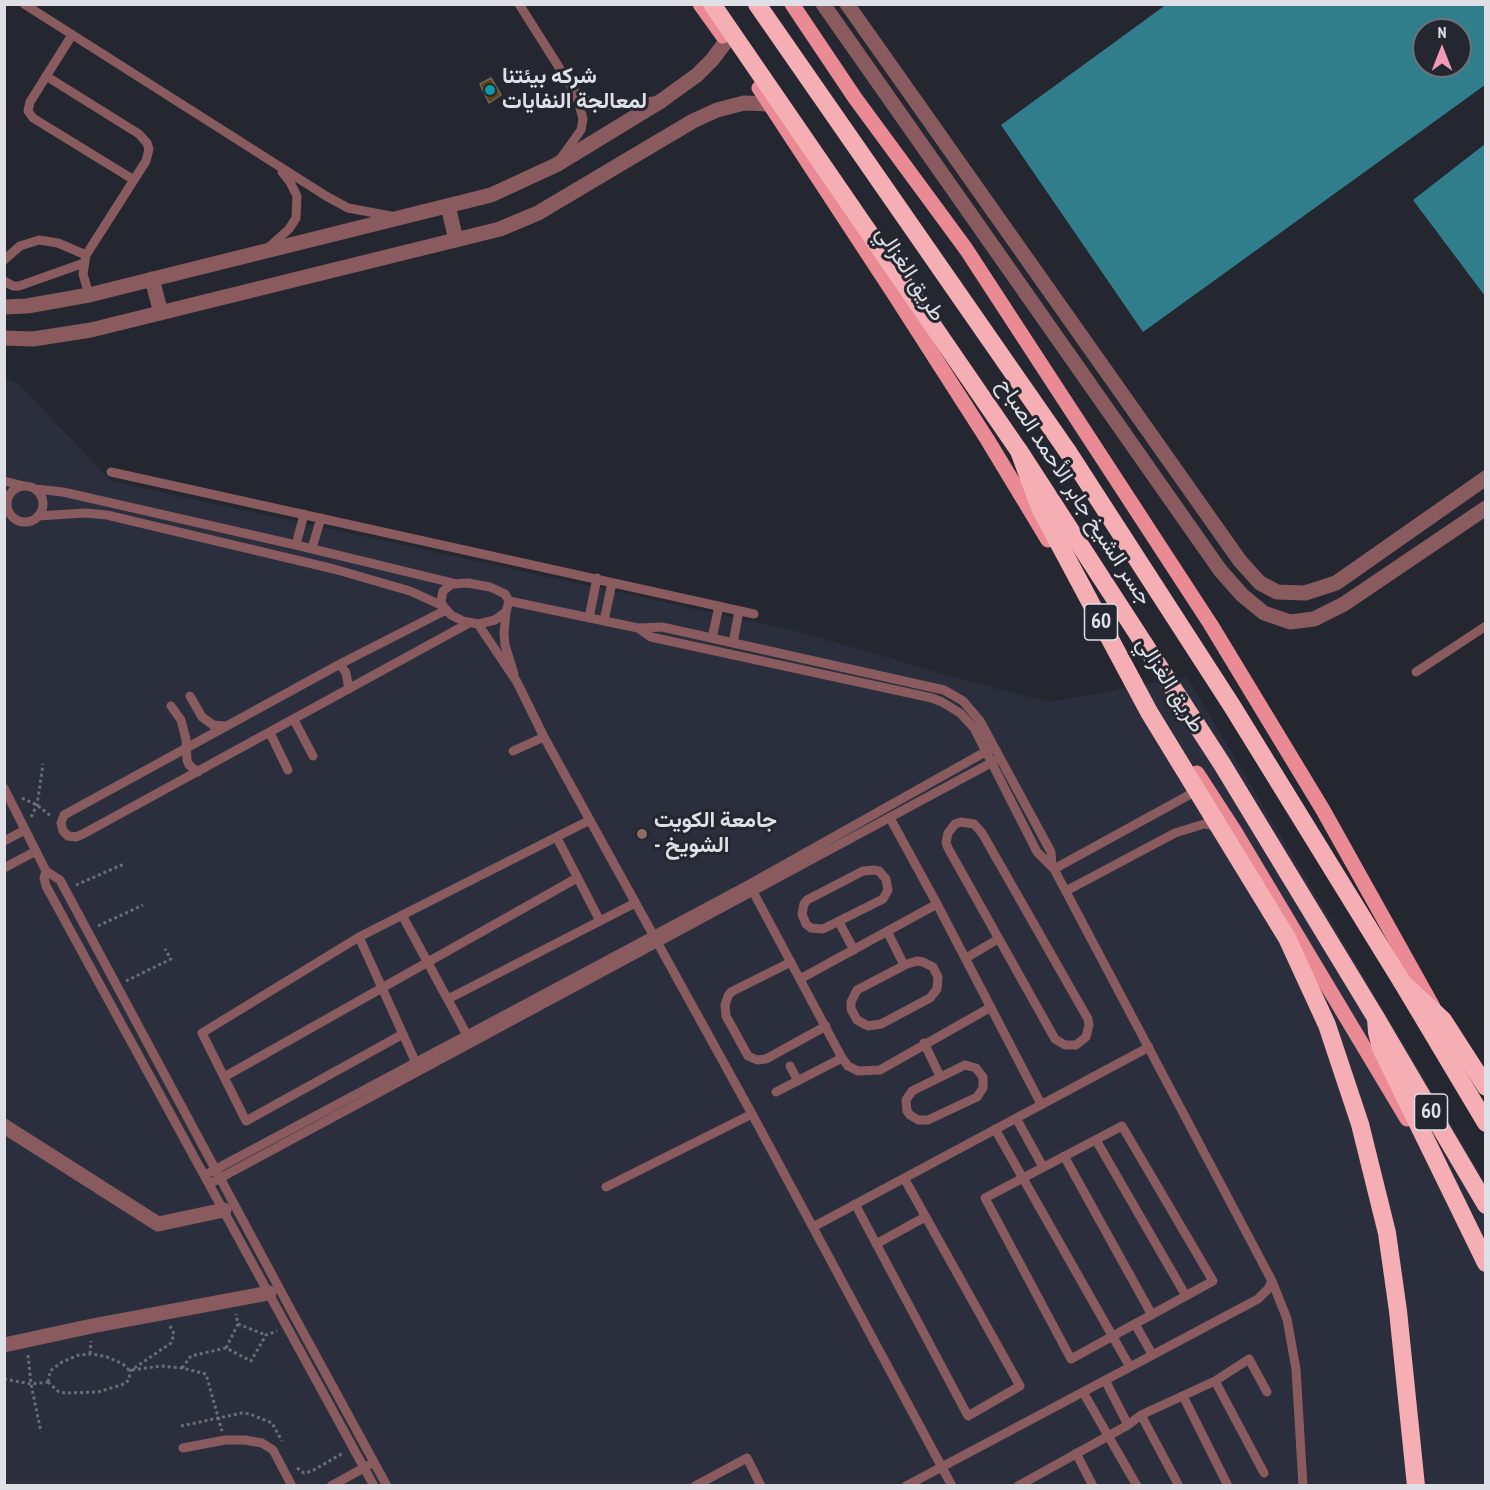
<!DOCTYPE html>
<html>
<head>
<meta charset="utf-8">
<style>
	body { margin:0 }
	#map { position:relative; width:1490px; height:1490px; overflow:hidden; background:#24272f; font-family:"PT Sans Narrow",sans-serif }
	canvas { display:block }
	.frame { position:absolute; inset:0; border:6px solid #dee0e5; pointer-events:none }
	.north { position:absolute; left:1412px; top:18px; width:60px; height:60px; box-sizing:border-box; background:#24272f; border:2px solid #6e7178; border-radius:50%; rotate:0deg; font-size:16px; font-weight:700; line-height:24px; text-align:center; color:#dee0e5 }
	.north::after { content:''; display:block; margin:auto; width:21px; height:27px; background:#f09ab5; clip-path:polygon(50% 0,100% 100%,50% 72%,0 100%) }
</style>
</head>
<body>
<div id="map">
<canvas width="1490" height="1490"></canvas>
<div class="frame"></div>
<div class="north">N</div>
</div>
<script>
const ctx = document.querySelector('canvas').getContext('2d');
ctx.lineJoin = 'round';
function fill(path, color) { ctx.fillStyle = color; ctx.fill(path, 'evenodd'); }
const poly = rows => new Path2D(rows.map(r => 'M' + r).join(''));
function strokePath(path, color, width, dash) { ctx.strokeStyle = color; ctx.lineWidth = width; ctx.lineCap = dash ? 'butt' : 'round'; ctx.setLineDash(dash || []); ctx.stroke(path); }
function label(font, color, halo, rows, align = 'center') {
  ctx.font = font + ' "PT Sans Narrow",Vazirmatn,sans-serif'; ctx.lineWidth = 6; ctx.setLineDash([]); ctx.textBaseline = 'middle'; ctx.strokeStyle = halo; ctx.fillStyle = color; for (const [text, x, y, turn = 0] of rows) {
    ctx.save(); ctx.translate(x, y); ctx.rotate((+turn || 0) * Math.PI / 180); ctx.textAlign = isNaN(turn) ? turn : align; if (halo) ctx.strokeText(text, 0, 0); ctx.fillText(text, 0, 0); ctx.restore();
  }
}
fill(poly([
	[5,379,19,384,111,481,800,632,961,679,1050,702,1187,677,1485,1182,1485,1485,5,1486]
]), '#2b2f3d');
fill(poly([
	[1167,4,1485,5,1485,85,1143,332,1001,125],
	[1424,30,1460,30,1460,66,1424,66],
	[1485,144,1485,296,1413,200]
]), '#307e8c');
const building = poly([
	[491,78,501,95,489,103,480,84,491,78]
]);
fill(building, '#60400b');
strokePath(building, '#6f6860', 1.5);
strokePath(poly([
	[22,798,37,805,52,817],
	[31,817,37,805,43,764],
	[76,885,124,864],
	[98,926,143,905],
	[126,981,171,959,165,949],
	[238,1324,266,1335],
	[226,1348,238,1324,236,1314],
	[90,1354,91,1341],
	[28,1355,31,1384,41,1432],
	[182,1368,191,1356,226,1348,251,1361,266,1335,277,1331],
	[132,1370,161,1366,182,1368,206,1374,222,1431],
	[4,1379,31,1384,48,1382],
	[48,1382,59,1392,65,1393,98,1392,124,1384,129,1380,130,1371,171,1343,174,1334,170,1326],
	[48,1382,50,1371,62,1362,79,1355,93,1354,107,1357,123,1364,130,1371],
	[181,1426,242,1413,250,1414,272,1423,282,1441],
	[297,1468,304,1473,312,1471,343,1453]
]), '#6a6d74', 3, [3, 3]);
strokePath(poly([
	[24,4,326,196,348,208,391,216],
	[519,4,574,91,579,104,583,119,581,130,561,158],
	[72,35,30,102,28,111,33,118,134,180],
	[46,76,139,134,147,143,149,149,146,161,86,255,83,274,89,295],
	[574,91,588,101,602,106,654,101],
	[268,248,289,229,296,218,297,196,290,182,282,172],
	[4,260,20,246,39,240,58,243,86,255],
	[4,281,13,286,19,286,84,263],
	[111,472,754,614],
	[4,481,24,486],
	'7 504a18 18 0 1 1 36 0a18 18 0 1 1-36 0Z',
	[35,489,63,492,296,545,457,584],
	[38,516,85,513,107,515,334,569,410,591,443,606],
	[296,545,304,514],
	[312,548,321,518],
	[468,583,490,587,505,594,509,601,506,612,495,620,478,624,463,621,451,615,443,606,441,601,443,591,452,584,468,583],
	[509,601,638,628,662,627,944,690,963,701,980,721,1051,852,1052,866],
	[446,610,340,664,64,815,61,823,63,831,68,836,76,837,83,834,469,623],
	[506,612,504,633,505,645,514,674],
	[589,618,597,578],
	[604,621,612,583],
	[478,624,517,682,544,737,752,1114,952,1486],
	[638,628,651,637,932,698,942,702,960,713,974,728,1037,852,1054,869,1272,1281,1287,1319,1296,1369,1303,1486],
	[712,638,719,606],
	[733,643,739,611],
	[340,664,346,673,349,689],
	[1416,672,1486,626],
	[190,696,202,717,213,725,225,726],
	[171,706,181,720,183,728,186,739,187,760,189,765,198,772],
	[294,720,313,756],
	[270,733,288,770],
	[513,751,544,737],
	[4,788,46,871,44,878,46,886,374,1486],
	[890,818,937,904,1041,1104],
	[961,822,974,824,982,833,1088,1019,1089,1025,1086,1037,1076,1045,1065,1045,1055,1039,948,848,946,843,948,833,955,824,961,822],
	[557,838,600,921],
	[4,841,25,830],
	[4,868,36,851],
	[1054,869,1200,789],
	[874,870,879,871,886,879,888,890,883,899,823,929,811,928,806,924,802,914,804,904,807,900,863,871,874,870],
	[46,871,60,880,292,1312,387,1486],
	[750,886,842,1058,848,1066,858,1071,880,1070,991,1007],
	[1066,891,1175,833,1204,824,1218,826],
	[402,915,467,1035],
	[839,922,854,950],
	[887,931,904,965],
	[359,937,416,1063],
	[966,958,998,939],
	[917,961,923,962,933,967,938,977,937,989,930,998,881,1024,868,1026,857,1020,851,1009,851,1002,857,990,907,964,917,961],
	[791,962,731,992,728,996,725,1005,726,1016,748,1056,757,1060,766,1059,826,1026],
	[800,979,937,904],
	[448,999,635,903],
	[403,1034,246,1121,202,1033,359,937,590,820],
	[924,1043,940,1076],
	[965,1065,976,1068,983,1077,983,1088,977,1097,928,1120,918,1120,910,1115,907,1111,906,1100,912,1091,965,1065],
	[790,1066,798,1081],
	[224,1077,577,878],
	[776,1092,842,1058],
	[1016,1118,1043,1167],
	[1122,1126,1213,1281,1071,1359,985,1198,1122,1126],
	[995,1129,1130,1367],
	[1096,1140,1186,1296],
	[1064,1156,1152,1315],
	[205,1175,748,885,994,747],
	[209,1184,1000,758],
	[606,1187,752,1114],
	[855,1204,968,1416,1020,1386,904,1178],
	[813,1227,1149,1047],
	[876,1244,925,1217],
	[1135,1324,1152,1354],
	[1105,1380,1128,1425],
	[1215,1381,1264,1473],
	[1083,1392,1137,1486],
	[1183,1396,1228,1486],
	[1141,1415,1179,1486],
	[183,1448,225,1440,245,1440,262,1443,273,1450,292,1486],
	[1076,1453,1093,1486],
	[331,1486,369,1465],
	[695,1486,747,1458,761,1486],
	[906,1486,1258,1299,1268,1289,1272,1281],
	[1018,1486,1128,1425,1141,1415,1215,1381,1249,1359,1267,1392]
]), '#895a5e', 9);
strokePath(poly([
	[823,4,1220,570,1242,595,1264,613,1290,622,1314,619,1344,604,1486,508],
	[847,4,1240,561,1260,583,1277,592,1305,593,1336,583,1486,478],
	[448,206,456,240],
	[152,279,161,313],
	[4,307,27,306,89,295,491,195,556,165,661,101,697,75,712,60,727,40],
	[4,338,33,339,91,330,500,229,538,213,693,121,717,110,744,103,770,104],
	[4,1126,158,1224,224,1210],
	[4,1345,92,1326,269,1293]
]), '#895a5e', 15);
strokePath(poly([
	[700,4,723,36],
	[792,4,855,98,966,249,1211,625,1323,810,1433,1007],
	[759,88,894,294,987,439,1048,540],
	[1197,773,1234,830,1407,1119]
]), '#ea8a94', 15);
strokePath(poly([
	[712,4,1019,451,1222,764,1376,1018,1486,1205],
	[757,4,1068,452,1232,706,1402,982,1486,1123]
]), '#f5aeb4', 18);
strokePath(poly([
	[1019,451,1040,508,1149,712,1287,938,1327,1025,1360,1124,1387,1233,1398,1311,1416,1486],
	[1402,982,1443,1020,1486,1087],
	[1376,1018,1377,1032,1381,1048,1486,1263]
]), '#f5aeb4', 18);
for (const [x, y, r, color] of [
	[490,90,6,"#0f9aa8"],
	[642,834,6,"#8d6e63"]
]) { const dot = new Path2D(); dot.arc(x, y, r, 0, 2 * Math.PI); ctx.fillStyle = color; ctx.fill(dot); strokePath(dot, '#24272f', 2); }
for (const [x, y, w] of [
	[1101,622,33],
	[1431,1112,33]
]) { const box = new Path2D(); box.roundRect(x - w / 2, y - 18, w, 36, 4.5); ctx.fillStyle = '#24272f'; ctx.fill(box); strokePath(box, '#dee0e5', 1.5); }
label('bold 21px', '#dee0e5', null, [
	["60",1101,622],
	["60",1431,1112]
]);
label('bold 22px', '#dee0e5', '#24272f', [
	["شركه بيئتنا",502,77],
	["لمعالجة النفايات",502,102],
	["جامعة الكويت",654,821],
	["- الشويخ",654,846]
], 'left');
label('22px', '#dee0e5', '#24272f', [
	["طريق الغزالي",910,274,57],
	["جسر الشيخ جابر الأحمد الصباح",1074,492,57],
	["طريق الغزالي",1170,685,58]
]);
</script>
</body>
</html>
